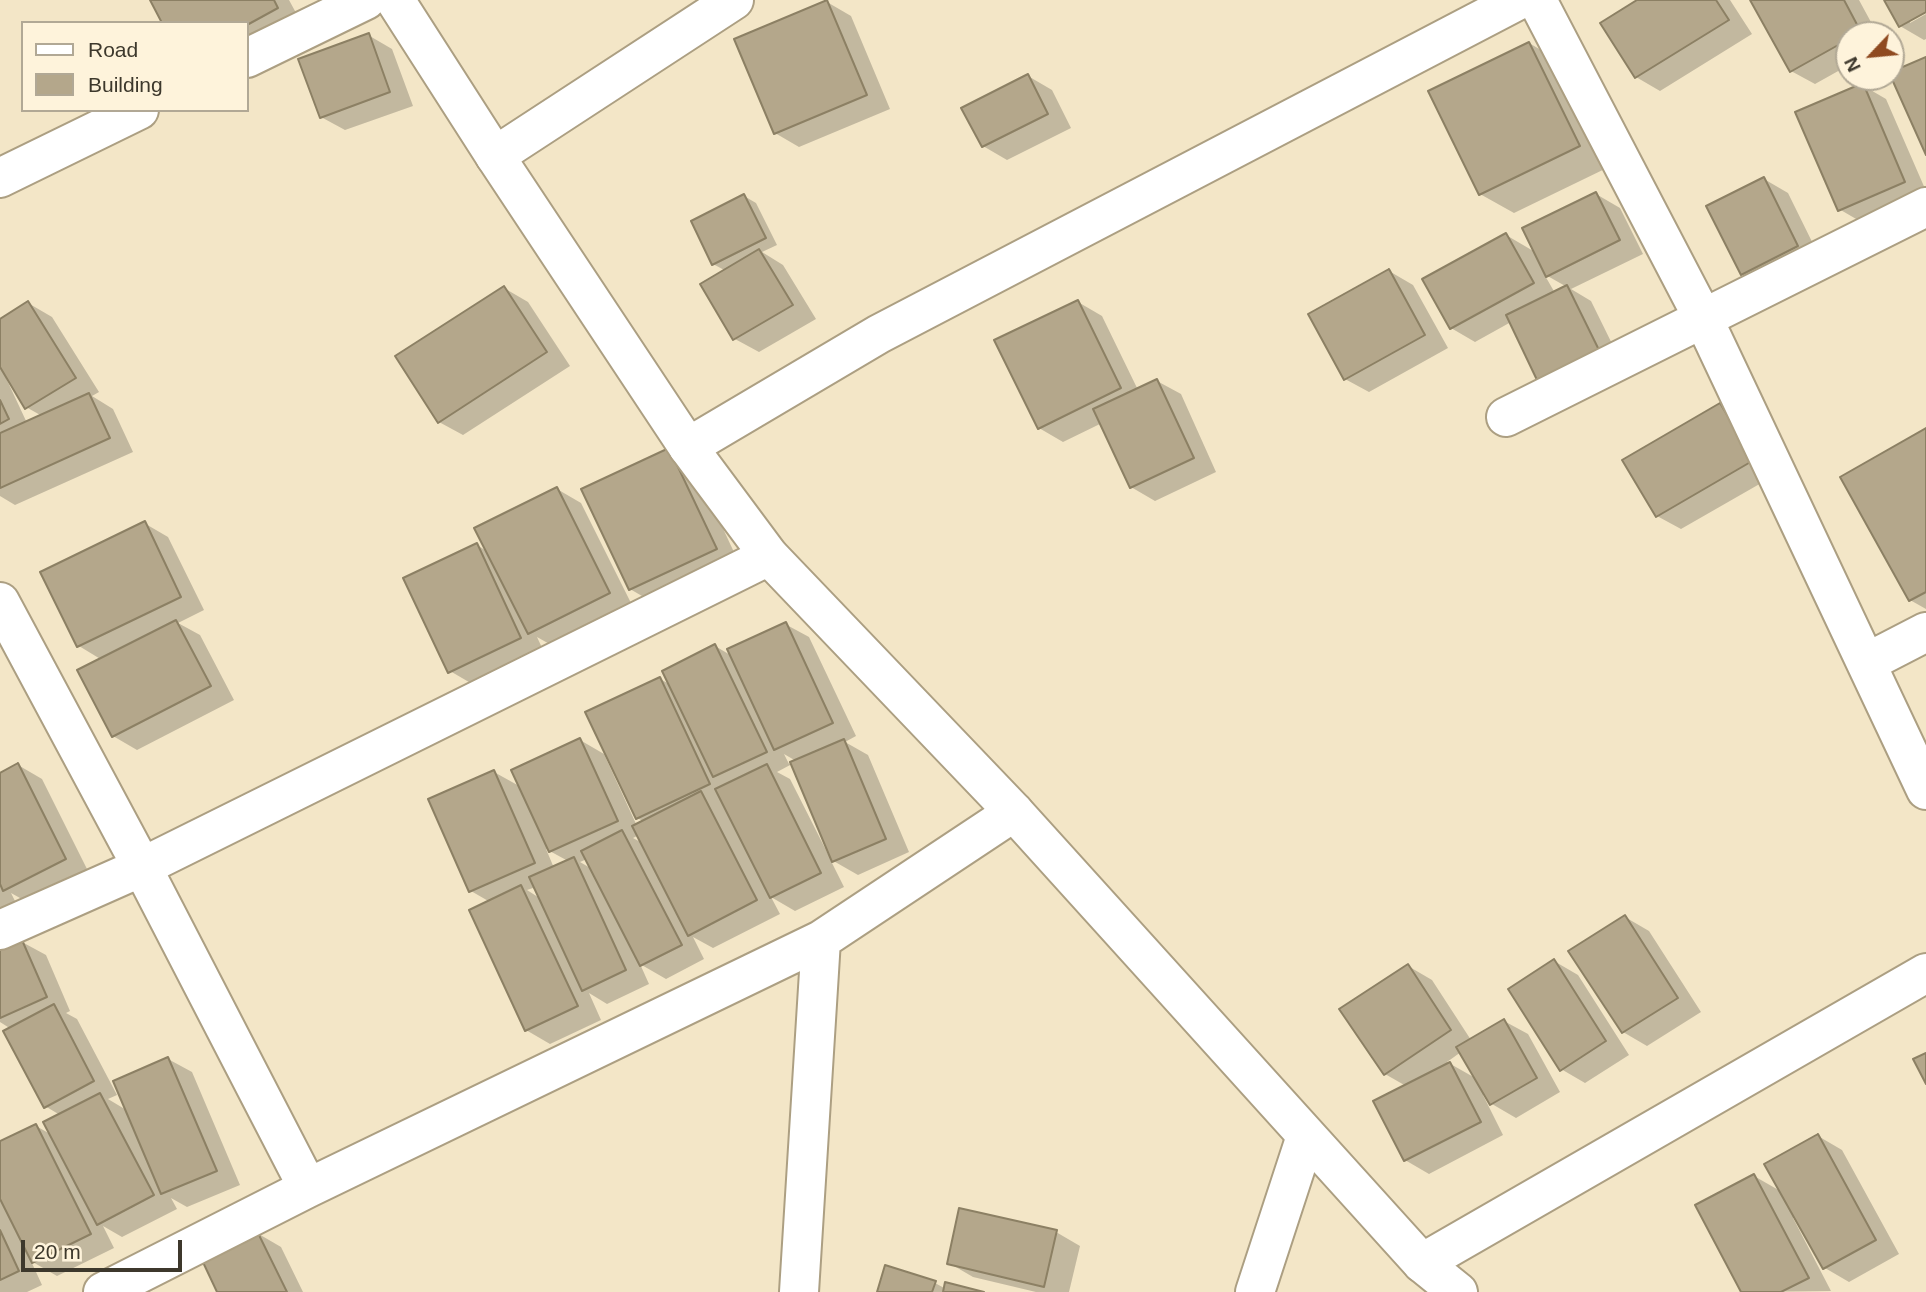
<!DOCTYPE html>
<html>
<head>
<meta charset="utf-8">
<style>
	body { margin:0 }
	#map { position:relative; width:1926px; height:1292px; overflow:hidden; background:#f3e6c7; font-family:Arial,sans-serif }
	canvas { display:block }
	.legend { position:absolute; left:21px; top:21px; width:228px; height:91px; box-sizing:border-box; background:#fef3db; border:2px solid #b1a895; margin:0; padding:9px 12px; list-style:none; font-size:21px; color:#3d382c }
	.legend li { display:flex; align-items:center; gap:14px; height:35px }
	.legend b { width:35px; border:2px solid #b1a895 }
	.north { position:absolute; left:1835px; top:21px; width:70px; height:70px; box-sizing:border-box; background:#fef3db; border:2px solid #b1a895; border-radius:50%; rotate:244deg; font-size:19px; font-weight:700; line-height:28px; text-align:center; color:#3d382c }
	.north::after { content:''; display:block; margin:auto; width:24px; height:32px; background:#8f4a20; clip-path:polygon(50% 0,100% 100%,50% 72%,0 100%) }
	.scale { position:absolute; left:21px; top:1240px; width:161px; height:32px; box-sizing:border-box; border:4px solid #3d382c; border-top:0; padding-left:9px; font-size:21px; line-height:24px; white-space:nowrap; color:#3d382c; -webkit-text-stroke:5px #fef3db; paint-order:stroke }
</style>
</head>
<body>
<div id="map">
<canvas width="1926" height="1292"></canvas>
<ul class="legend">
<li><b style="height:9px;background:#fff"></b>Road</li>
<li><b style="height:19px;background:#b4a78b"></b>Building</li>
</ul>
<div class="north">N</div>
<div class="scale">20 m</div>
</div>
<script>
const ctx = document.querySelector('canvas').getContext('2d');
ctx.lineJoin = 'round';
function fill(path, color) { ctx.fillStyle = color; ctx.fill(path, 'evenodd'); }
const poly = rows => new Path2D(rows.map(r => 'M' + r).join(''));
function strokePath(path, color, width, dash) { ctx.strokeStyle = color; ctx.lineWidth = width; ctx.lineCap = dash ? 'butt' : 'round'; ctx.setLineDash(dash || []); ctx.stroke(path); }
fill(poly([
	[152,0,289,0,301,22,247,51,247,23],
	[1641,0,1730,0,1752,34,1660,91,1636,77,1603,24],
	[1752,0,1859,0,1878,35,1849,35,1849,65,1815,84,1791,71],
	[1886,0,1926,0,1926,10,1910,19,1910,23,1926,14,1926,39,1924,40,1900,26],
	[827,2,851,16,890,109,799,147,775,133],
	[368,35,392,49,413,106,345,130,321,117],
	[1529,43,1563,63,1613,165,1514,213,1480,194],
	[1028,76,1052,90,1071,128,1007,160,983,146],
	[1862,85,1886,99,1926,191,1863,223,1839,209],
	[1764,179,1788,193,1821,260,1766,288,1742,274],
	[1596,194,1620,208,1643,254,1571,289,1591,301,1622,364,1511,322,1475,342,1451,328,1506,235,1535,252],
	[1544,274,1567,287,1555,293],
	[744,196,756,203,777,245,762,252,783,265,816,319,759,352,735,339,726,271,713,264],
	[1389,271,1413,285,1448,348,1369,392,1345,379],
	[504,288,528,302,570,366,463,435,439,422],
	[1078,302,1102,316,1138,390,1157,381,1181,394,1216,472,1155,501,1131,487,1102,423,1063,442,1039,428],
	[28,303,52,317,99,392,92,396,113,409,133,452,15,505,0,496,0,321],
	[8,377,26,407,42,416,27,423,6,378],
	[1720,405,1744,418,1777,474,1681,529,1657,516],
	[1926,430,1926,609,1910,600],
	[669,450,693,464,739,563,654,603,630,589],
	[557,489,581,503,633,607,553,646,537,637,544,652,474,685,450,671,477,545,488,552],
	[144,523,168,537,204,610,178,623,200,635,234,700,137,750,113,736,102,660,79,646],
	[785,624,809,637,856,736,845,742,868,755,909,852,858,875,830,859,844,887,795,911,771,897,780,914,713,948,693,937,704,959,666,979,640,964,649,984,607,1004,589,993,601,1020,550,1044,526,1030,490,902,471,891,494,772,521,787,580,740,604,754,637,826,645,822,637,818,660,679,671,685,715,646,732,656],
	[784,754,796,761,789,764],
	[792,764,831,855,829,856,790,779,777,772],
	[639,835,644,844,633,838],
	[546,849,568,861,554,868],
	[587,859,592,869,580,862],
	[536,887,541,899,527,890],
	[18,765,42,779,89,873,29,903,11,893,18,907,0,916,0,774],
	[1625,917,1649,931,1701,1012,1647,1046,1623,1032],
	[22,942,46,955,70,1011,66,1013,77,1019,117,1095,108,1099,128,1111,168,1059,192,1072,240,1185,187,1207,171,1198,177,1209,122,1237,103,1226,114,1248,57,1276,31,1261,42,1285,27,1292,0,1292,0,1143,36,1126,52,1135,60,1115,45,1106,11,1029,0,1022,0,951],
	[1554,961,1578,975,1629,1055,1585,1083,1561,1069],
	[1408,966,1432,980,1471,1040,1504,1021,1528,1034,1560,1092,1516,1118,1492,1104,1486,1094,1483,1095,1503,1135,1429,1174,1405,1160,1406,1086,1385,1074],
	[1461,1052,1477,1079,1447,1062],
	[1818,1136,1842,1150,1899,1254,1849,1282,1825,1268,1796,1217,1793,1218,1831,1291,1743,1292,1754,1176,1782,1192],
	[1056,1232,1080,1246,1069,1292,1036,1292,973,1277,949,1263],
	[257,1233,281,1247,303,1292,219,1292],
	[935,1283,946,1289,977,1292,879,1292]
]), '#0003');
const building = poly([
	[150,0,274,0,278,8,247,25,247,23,162,23,150,0],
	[827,0,867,95,774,134,734,39,827,0],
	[1637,0,1716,0,1729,20,1635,78,1600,23,1637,0],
	[1750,0,1844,0,1861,32,1849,35,1849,39,1790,72,1750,0],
	[1884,0,1926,0,1926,12,1899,27,1884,0],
	[369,33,390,92,320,118,298,59,369,33],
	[1529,42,1580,146,1479,195,1428,91,1529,42],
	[1926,57,1926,155,1891,77,1891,72,1926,57],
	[1028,74,1048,114,982,147,961,108,1028,74],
	[1863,83,1905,182,1838,211,1795,112,1863,83],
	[1764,177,1798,246,1741,275,1706,206,1764,177],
	[1596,192,1620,240,1546,277,1522,228,1596,192],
	[744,194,766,238,712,265,691,221,744,194],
	[1506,233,1534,283,1450,329,1422,279,1506,233],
	[759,249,793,305,733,340,700,284,759,249],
	[1389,269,1425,335,1344,380,1308,314,1389,269],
	[1567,285,1599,350,1537,380,1506,315,1567,285],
	[504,286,547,352,438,423,395,356,504,286],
	[1078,300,1121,388,1038,429,994,340,1078,300],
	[28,301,76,378,25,409,0,367,0,319,28,301],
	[1157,379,1194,458,1130,488,1093,409,1157,379],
	[89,393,110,438,0,488,0,433,89,393],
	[0,400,9,419,0,424,0,400],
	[1720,403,1754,460,1656,517,1622,460,1720,403],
	[1926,428,1926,592,1909,601,1840,477,1926,428],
	[669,448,717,549,629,590,581,489,669,448],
	[557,487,610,593,528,634,474,528,557,487],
	[145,521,181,597,77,647,40,572,145,521],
	[477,543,521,638,448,673,403,578,477,543],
	[176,620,211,686,112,737,77,670,176,620],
	[786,622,833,723,774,750,727,649,786,622],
	[715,644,767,752,713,777,662,671,715,644],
	[660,677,710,784,636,819,585,712,660,677],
	[580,738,618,821,549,852,511,770,580,738],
	[844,739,886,839,832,862,790,762,844,739],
	[18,763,66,859,3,891,0,884,0,773,18,763],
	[767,764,821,873,770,898,715,789,767,764],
	[494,770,535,863,469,892,428,799,494,770],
	[701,791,757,900,688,936,632,826,701,791],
	[622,830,682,945,640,966,581,851,622,830],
	[574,857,626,970,582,991,529,877,574,857],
	[521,885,578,1006,525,1031,469,910,521,885],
	[1625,915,1678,998,1622,1033,1568,951,1625,915],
	[22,940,47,997,0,1018,0,949,22,940],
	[1554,959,1606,1041,1560,1071,1508,989,1554,959],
	[1408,964,1451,1030,1384,1075,1339,1009,1408,964],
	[54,1004,94,1081,44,1108,3,1031,54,1004],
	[1504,1019,1537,1078,1490,1105,1456,1047,1504,1019],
	[1926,1053,1926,1084,1913,1059,1926,1053],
	[168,1057,217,1171,161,1194,113,1081,168,1057],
	[1450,1062,1481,1122,1404,1161,1373,1101,1450,1062],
	[100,1093,154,1195,97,1225,43,1122,100,1093],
	[36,1124,91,1234,32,1263,0,1199,0,1141,36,1124],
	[1818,1134,1876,1240,1823,1269,1764,1164,1818,1134],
	[1754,1174,1809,1278,1781,1292,1741,1292,1695,1205,1754,1174],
	[959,1208,1057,1230,1044,1287,947,1264,959,1208],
	[0,1230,19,1271,0,1280,0,1230],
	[257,1231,287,1292,217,1292,201,1258,257,1231],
	[885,1265,936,1281,932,1292,877,1292,885,1265],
	[945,1282,984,1292,943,1292,945,1282]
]);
fill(building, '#b4a78b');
strokePath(building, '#8c8064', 2);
const minor = poly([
	[1537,0,1703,318,1926,790],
	[247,58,366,0],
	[495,156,734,0],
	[0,178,139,110],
	[1506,417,1926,207],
	[688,447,879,334,1519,0],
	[0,602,142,867,308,1188],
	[1866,663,1926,632],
	[0,930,142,867,769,556],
	[1422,1263,1926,973],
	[103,1292,308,1188,821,940,1014,812],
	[799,1292,821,940],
	[1255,1292,1306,1136]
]);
const secondary = poly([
	[395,0,495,156,688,447,769,556,1014,812,1422,1263,1458,1292]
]);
strokePath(minor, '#ac9f82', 42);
strokePath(secondary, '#ac9f82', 42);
strokePath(minor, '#fff', 38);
strokePath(secondary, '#fff', 38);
</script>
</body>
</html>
